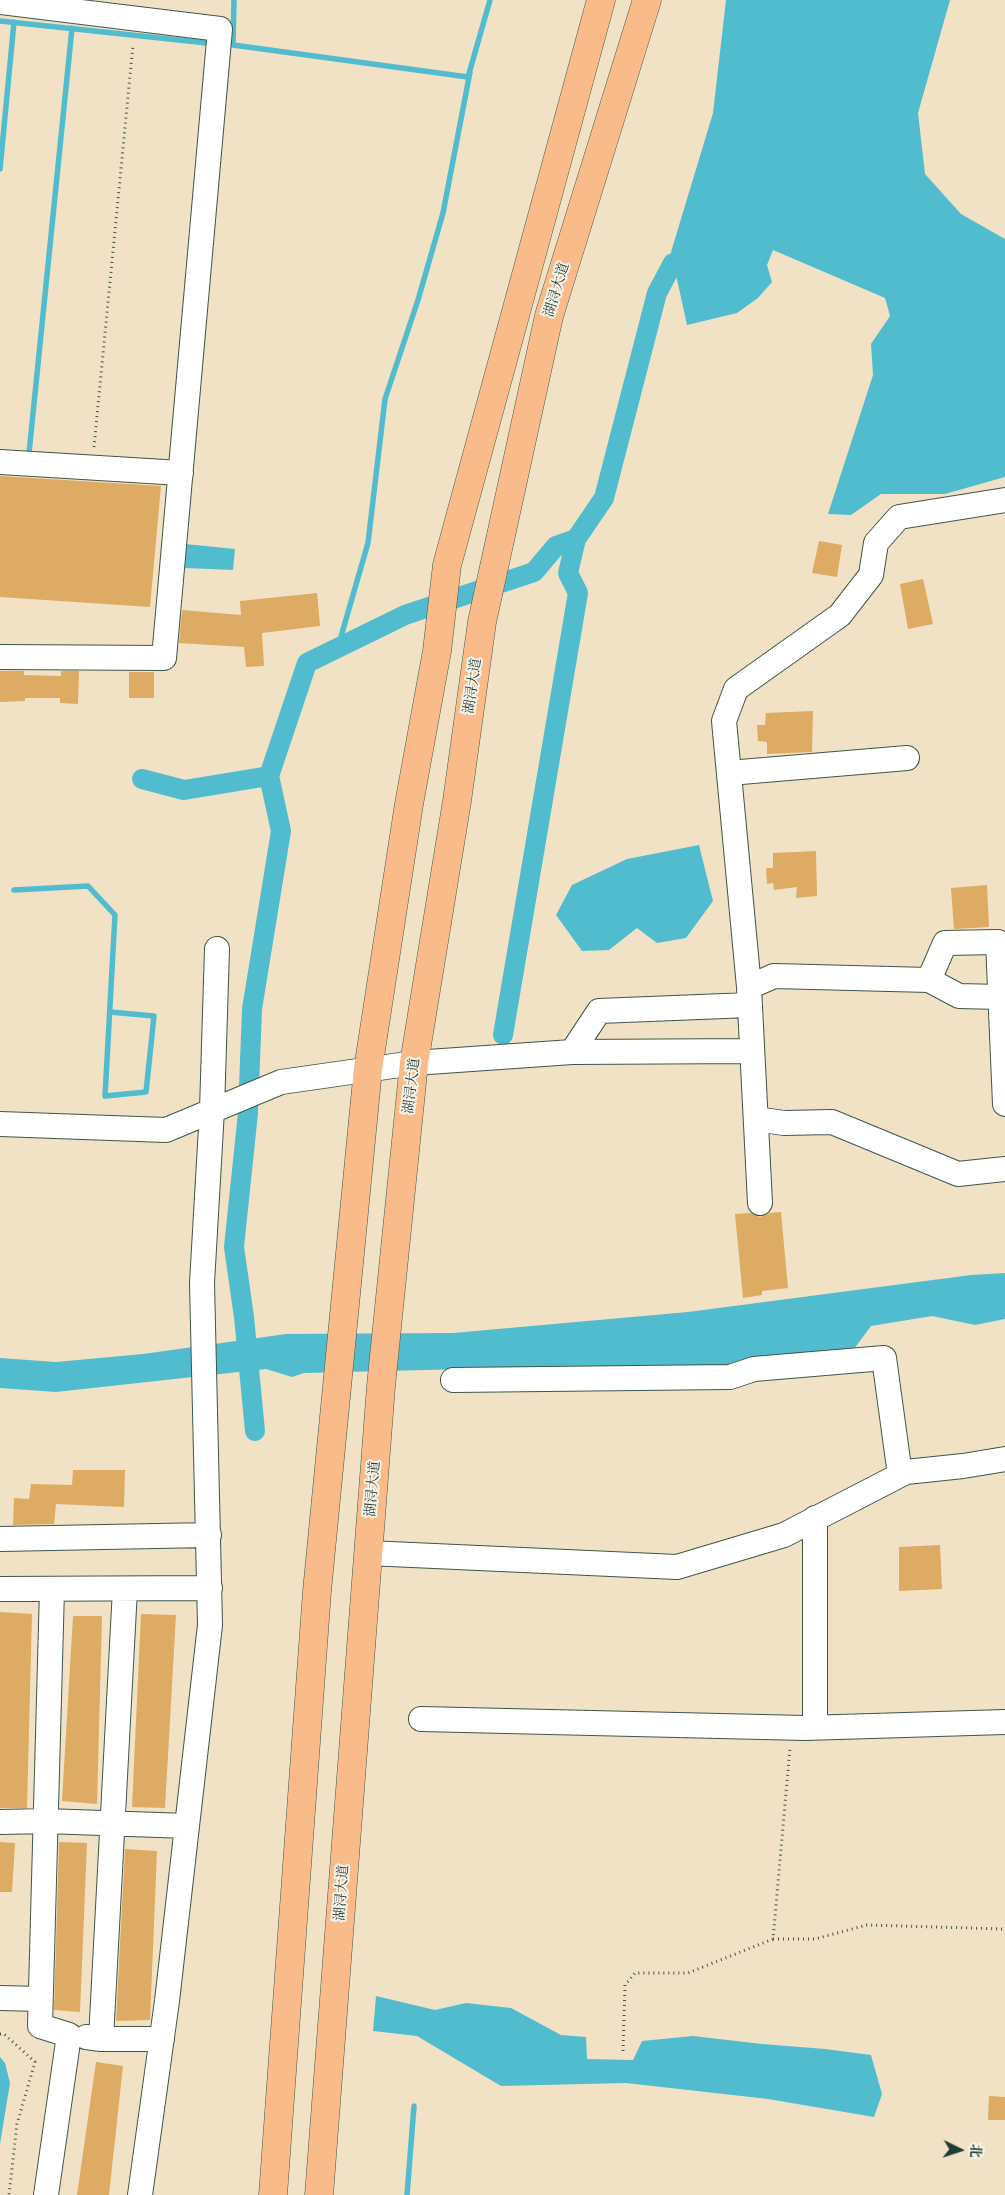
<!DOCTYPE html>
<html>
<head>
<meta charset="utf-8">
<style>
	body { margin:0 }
	#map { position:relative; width:1005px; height:2195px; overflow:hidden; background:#f1e2c5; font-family:"Old Standard TT","Noto Serif SC",serif }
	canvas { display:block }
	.north { position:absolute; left:935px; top:2125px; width:50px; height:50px; -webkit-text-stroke:4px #f7f3e8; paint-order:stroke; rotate:94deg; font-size:14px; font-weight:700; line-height:20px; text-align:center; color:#1f3d34 }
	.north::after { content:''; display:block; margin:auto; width:18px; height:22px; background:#1f3d34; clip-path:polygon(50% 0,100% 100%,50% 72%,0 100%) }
</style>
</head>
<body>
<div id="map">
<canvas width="1005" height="2195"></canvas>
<div class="north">北</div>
</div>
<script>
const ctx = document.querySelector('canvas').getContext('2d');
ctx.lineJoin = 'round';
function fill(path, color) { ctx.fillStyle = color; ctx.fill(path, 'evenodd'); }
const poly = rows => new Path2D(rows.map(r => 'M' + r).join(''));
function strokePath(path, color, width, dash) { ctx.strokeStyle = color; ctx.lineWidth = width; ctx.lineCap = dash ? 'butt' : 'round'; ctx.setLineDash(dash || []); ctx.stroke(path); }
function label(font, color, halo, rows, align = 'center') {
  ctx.font = font + ' "Old Standard TT","Noto Serif SC",serif'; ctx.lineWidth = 4; ctx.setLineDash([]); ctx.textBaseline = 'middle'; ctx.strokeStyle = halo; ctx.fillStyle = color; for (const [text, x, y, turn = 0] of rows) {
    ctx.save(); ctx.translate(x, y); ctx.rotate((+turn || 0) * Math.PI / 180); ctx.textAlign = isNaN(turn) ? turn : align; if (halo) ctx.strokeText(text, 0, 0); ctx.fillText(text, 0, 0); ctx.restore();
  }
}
fill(poly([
	[726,0,950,0,918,113,925,174,961,214,1005,239,1005,477,945,494,881,494,851,515,828,514,873,375,871,344,890,316,885,298,773,250,767,265,772,282,758,298,737,313,687,325,671,252,713,113],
	[186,544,235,549,233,570,185,568],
	[699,845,713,901,686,938,657,943,637,928,609,950,582,951,556,915,572,885,627,859],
	[1005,1273,1005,1319,975,1325,932,1316,871,1326,848,1357,666,1369,662,1366,548,1367,304,1373,292,1377,266,1369,56,1392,0,1388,0,1358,56,1362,143,1354,286,1334,453,1333,688,1312,971,1275],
	[376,1996,435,2010,466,2003,511,2008,561,2035,586,2037,587,2059,633,2060,642,2041,693,2036,762,2044,825,2049,871,2055,882,2094,874,2117,768,2099,626,2083,501,2086,417,2036,373,2031],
	[0,2057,5,2063,10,2083,0,2144]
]), '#52bccf');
strokePath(poly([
	[234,0,233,45,468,77,490,0],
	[0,21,207,43],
	[0,169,14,22],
	[29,453,72,28],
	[338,647,368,543,385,399,418,300,443,213,470,72],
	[14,890,88,886,115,915,105,1096,146,1092,154,1016,110,1012],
	[407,2195,414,2106]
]), '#52bccf', 5.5);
strokePath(poly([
	[142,779,184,790,269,776,307,663,405,615,534,572,556,546,576,539,604,498,657,293,673,263],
	[503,1035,578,593,568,573,576,539],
	[255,1431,244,1317,234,1247,248,1113,252,1009,281,831,269,776]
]), '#52bccf', 20);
fill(poly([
	[0,476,161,486,150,607,0,597],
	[819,541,842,545,837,577,812,573],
	[923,579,933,624,908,629,900,584],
	[317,593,320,626,262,633,264,666,246,667,244,647,179,643,182,610,241,615,240,601],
	[0,671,24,671,24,675,61,676,61,671,79,671,78,704,60,703,60,698,25,698,25,701,0,702],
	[129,672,154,672,154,698,129,698],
	[813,711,812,752,767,754,767,742,758,741,757,725,765,725,766,713],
	[816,851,817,896,796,898,797,887,774,890,773,883,767,884,766,868,773,868,773,853],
	[987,885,989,927,954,929,951,888],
	[781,1212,788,1288,762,1291,762,1295,743,1298,735,1214,751,1213,760,1217,769,1213],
	[73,1470,125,1470,124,1507,56,1504,54,1524,13,1525,14,1498,29,1499,31,1484,72,1485],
	[940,1545,942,1589,899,1591,899,1547],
	[0,1612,32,1614,27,1808,0,1808],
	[141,1614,176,1615,165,1808,132,1807],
	[73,1616,102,1616,97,1804,62,1801],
	[0,1842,15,1843,12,1892,0,1892],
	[59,1842,87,1843,80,2012,54,2010],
	[125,1849,157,1851,150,2020,116,2021],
	[96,2062,123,2066,109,2195,77,2195],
	[989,2096,1005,2097,1005,2120,988,2120]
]), '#ddab64');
const minor = poly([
	[0,2,220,29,164,658,0,657],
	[0,462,181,473],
	[729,773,907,758],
	[929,980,959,996,1000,997],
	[749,987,774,976,929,980,945,943,998,942,1005,1104],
	[572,1052,599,1011,750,1005],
	[756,1119,784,1123,832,1122,958,1174,1005,1169],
	[0,1124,166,1130,281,1082,414,1063,572,1052,752,1051],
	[760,1203,749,987,724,721,736,689,840,615,871,575,876,543,899,517,1005,500],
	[453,1380,730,1377,754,1369,884,1358,900,1475],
	[0,1539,209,1535],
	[368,1553,677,1567,784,1535,906,1472,963,1466,1005,1459],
	[0,1589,210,1588],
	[421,1719,805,1728,1005,1722],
	[815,1727,815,1518],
	[0,1822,45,1821,187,1826],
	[0,1998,40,1999],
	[86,2037,101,2039,162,2039],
	[101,2039,125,1589],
	[46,2195,69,2035,40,2026,52,1589],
	[140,2195,167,2001,210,1625,202,1283,212,1110,217,949]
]);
const major = poly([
	[273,2195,317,1591,368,1069,409,804,437,651,447,565,601,0],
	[319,2195,381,1386,414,1063,457,801,482,622,549,316,647,0]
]);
strokePath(minor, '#3e564a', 26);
strokePath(major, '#3e564a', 29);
strokePath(poly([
	[94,447,133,45],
	[773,1939,815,1939,867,1925,1005,1929],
	[0,2034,4,2034,35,2062,17,2124,9,2195],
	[623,2051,625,1985,635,1973,688,1973,773,1939,790,1748]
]), '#3e564a', 3, [1, 4]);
strokePath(minor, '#fff', 24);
strokePath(major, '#fabb8b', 28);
label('14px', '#1f3d34', '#f7f3e8', [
	["湖浔大道",557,290,-73],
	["湖浔大道",473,686,-82],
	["湖浔大道",412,1086,-83],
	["湖浔大道",373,1489,-85],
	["湖浔大道",342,1893,-86]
]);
</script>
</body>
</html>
